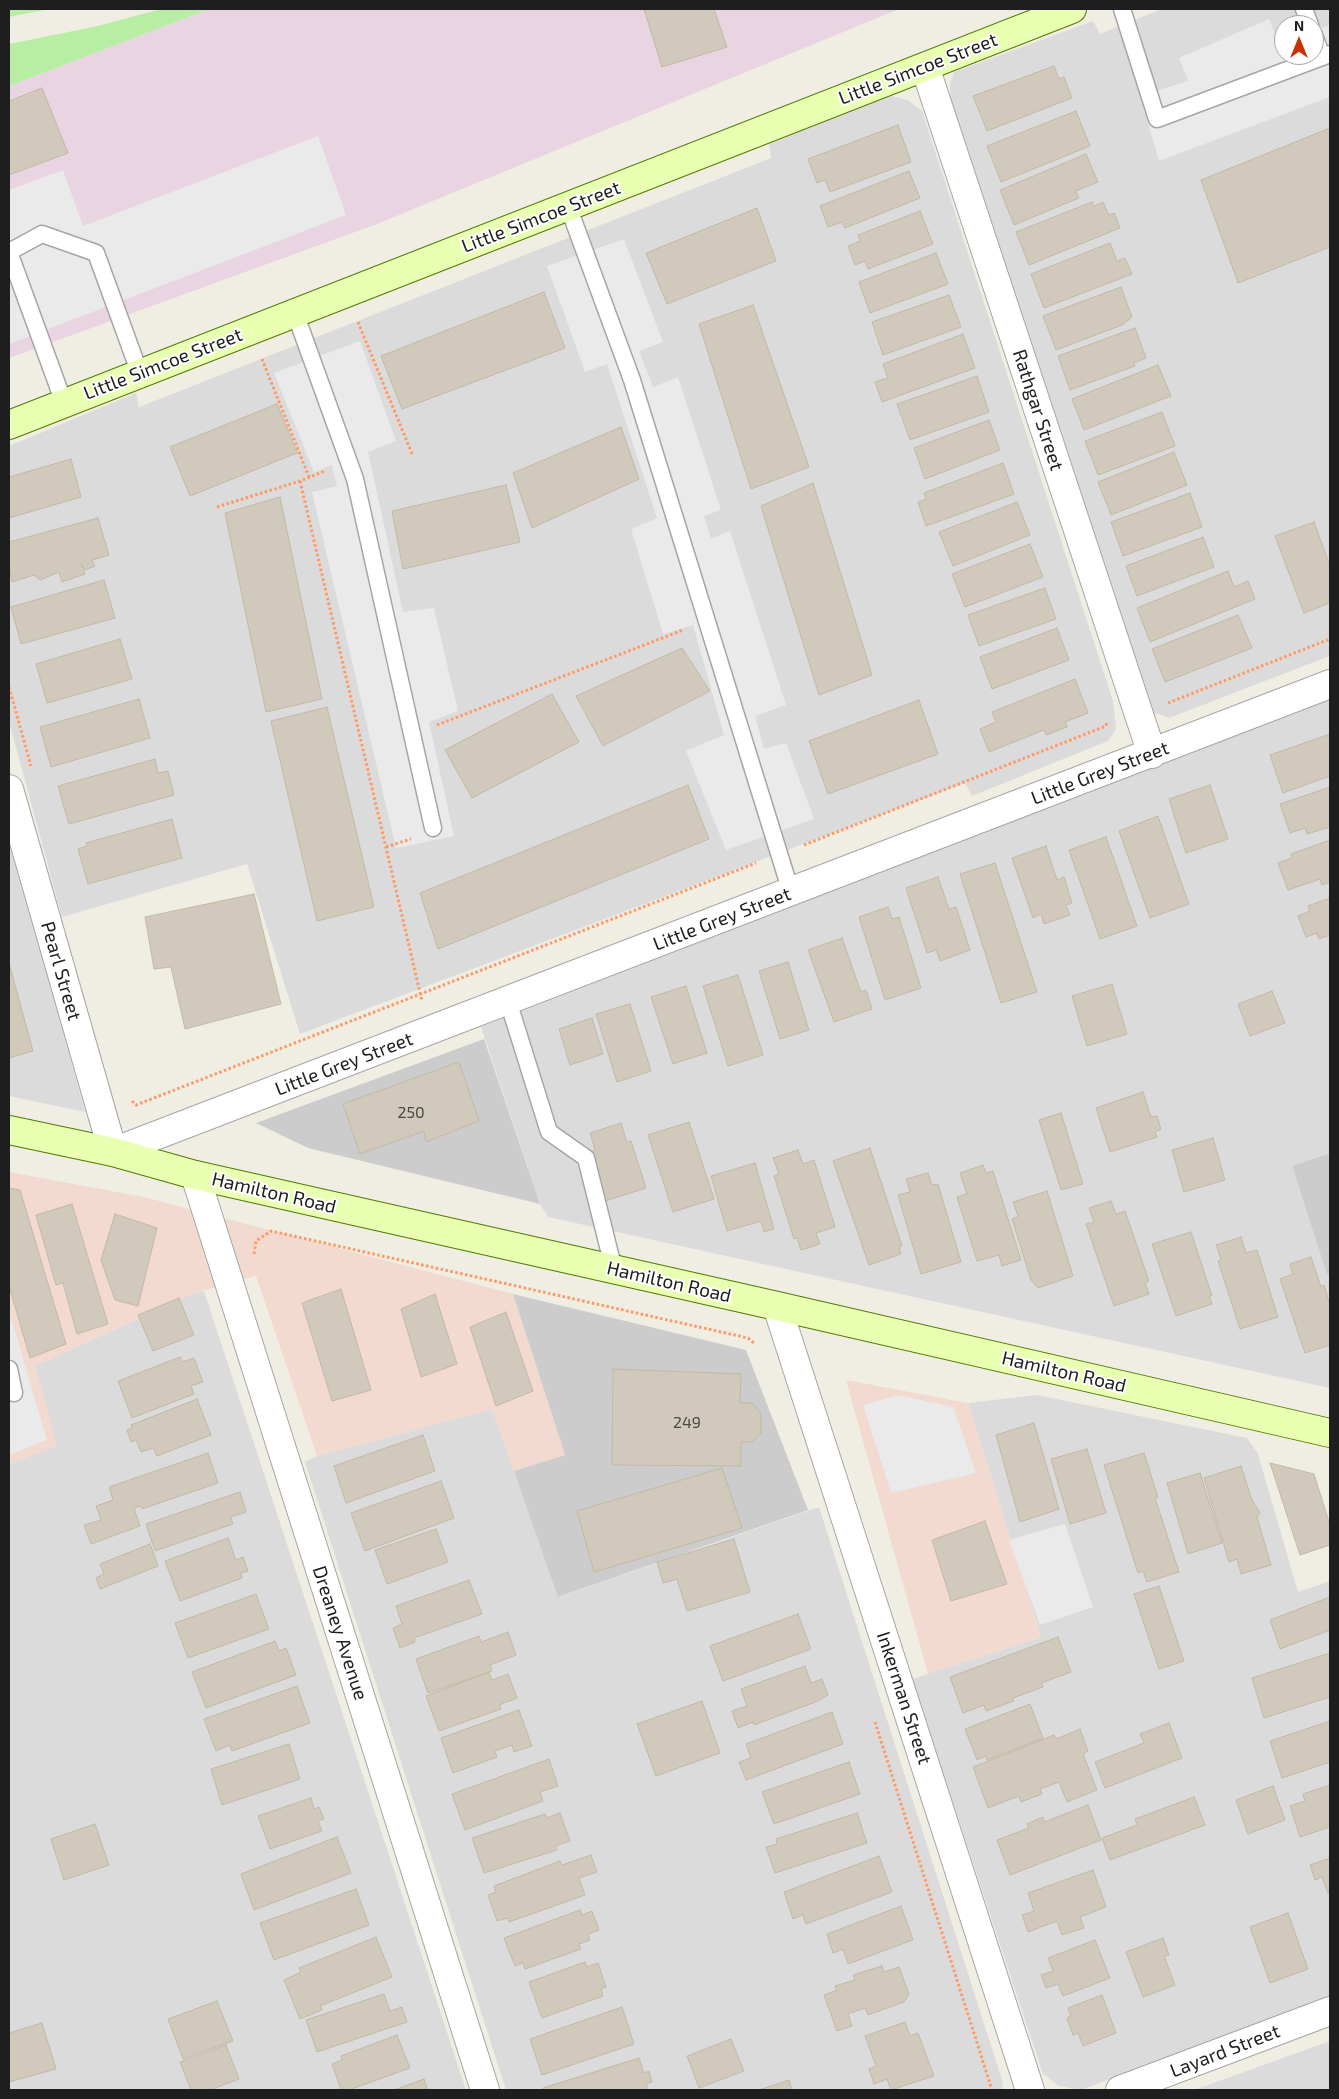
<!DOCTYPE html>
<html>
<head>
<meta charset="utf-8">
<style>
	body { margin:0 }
	#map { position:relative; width:1339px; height:2099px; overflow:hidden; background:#f0eee3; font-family:"Exo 2",sans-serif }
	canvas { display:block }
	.frame { position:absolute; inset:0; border:10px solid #1e1e1e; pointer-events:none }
	.north { position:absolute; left:1274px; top:15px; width:50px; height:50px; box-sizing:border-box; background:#fff; border:1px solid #a5a5a5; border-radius:50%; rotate:0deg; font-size:14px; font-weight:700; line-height:20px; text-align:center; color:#1e1e1e }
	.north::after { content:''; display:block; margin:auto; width:18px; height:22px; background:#cc2f00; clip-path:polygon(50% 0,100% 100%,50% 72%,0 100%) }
</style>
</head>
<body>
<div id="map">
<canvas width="1339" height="2099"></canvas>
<div class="frame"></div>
<div class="north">N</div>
</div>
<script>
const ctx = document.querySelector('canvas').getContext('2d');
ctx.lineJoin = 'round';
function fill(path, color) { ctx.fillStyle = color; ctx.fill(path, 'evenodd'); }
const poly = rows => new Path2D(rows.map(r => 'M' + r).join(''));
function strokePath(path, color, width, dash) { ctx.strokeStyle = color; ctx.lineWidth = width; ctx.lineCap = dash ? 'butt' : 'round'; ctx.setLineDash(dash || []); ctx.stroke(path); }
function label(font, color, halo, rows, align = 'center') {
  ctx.font = font + ' "Exo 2",sans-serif'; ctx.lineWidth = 4; ctx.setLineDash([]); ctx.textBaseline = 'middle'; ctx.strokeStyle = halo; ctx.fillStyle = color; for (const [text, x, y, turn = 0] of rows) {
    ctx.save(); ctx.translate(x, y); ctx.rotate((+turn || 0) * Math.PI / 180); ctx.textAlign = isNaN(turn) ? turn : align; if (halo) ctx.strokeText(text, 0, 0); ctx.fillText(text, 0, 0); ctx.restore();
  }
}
fill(poly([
	[1162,9,1330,9,1330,656,1169,718,1153,712,1142,701,951,103,950,83,954,72,1093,21,1100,34],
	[1284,25,1314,25,1314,55,1284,55],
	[891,96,908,100,922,111,1113,701,1116,729,1108,741,972,796,965,783,300,1034,247,864,62,917,9,722,9,446,136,393,139,407,771,158,769,144],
	[1330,698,1330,1153,1292,1166,1327,1275,1330,1274,1330,1388,548,1217,540,1204,481,1027],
	[9,836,85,1112,9,1096],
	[204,1291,466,2090,9,2090,9,1464,56,1446,35,1366,194,1293],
	[1037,1395,1247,1438,1258,1454,1298,1592,1330,1581,1330,1996,1081,2090,1059,2086,1043,2074,912,1679,1041,1637,968,1403],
	[492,1409,559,1597,819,1507,1003,2083,1002,2090,506,2090,305,1462,317,1456],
	[1330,2041,1330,2090,1194,2090]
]), '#dcdbdb');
fill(poly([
	[9,1172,144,1197,513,1294,565,1455,514,1471,492,1409,317,1456,256,1276,194,1293,35,1366,57,1446,9,1464],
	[846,1380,968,1403,1041,1637,928,1674]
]), '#f2dad0');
fill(poly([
	[209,9,899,9,377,224,9,358,9,86]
]), '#e9d4e1');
fill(poly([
	[484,1039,540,1204,308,1148,256,1123],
	[1330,1153,1330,1274,1327,1275,1292,1166],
	[513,1294,746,1350,808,1510,558,1597,514,1471,565,1455]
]), '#ccc');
fill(poly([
	[9,9,49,9,9,17],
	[161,9,209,9,9,86,9,44,98,26]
]), '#b7eea4');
fill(poly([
	[1269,19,1279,44,1284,42,1284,55,1314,55,1314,31,1330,25,1330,97,1159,161,1140,96,1188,81,1179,58],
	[318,136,346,215,9,344,9,190,63,170,83,226],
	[624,239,663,342,639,351,653,387,678,377,721,510,704,516,711,539,730,531,786,705,755,716,764,749,786,743,814,819,726,850,686,751,724,735,693,625,663,634,631,529,657,518,607,364,585,372,547,266],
	[360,341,396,441,368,452,403,612,434,608,458,711,429,722,454,836,396,848,312,492,337,486,332,465,314,472,274,373],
	[9,1311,47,1440,9,1455],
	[898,1395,953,1407,976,1473,891,1493,863,1405],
	[1065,1524,1093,1607,1040,1625,1009,1540]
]), '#eaeaea');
const building = poly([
	[644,9,714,9,727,47,662,67,644,9],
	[1054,66,1059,79,1064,77,1072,98,987,131,973,96,1054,66],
	[42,88,68,153,9,175,9,101,42,88],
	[1076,111,1090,146,1001,182,987,146,1076,111],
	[898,125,911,162,830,192,825,180,817,183,808,159,898,125],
	[1330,128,1330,247,1238,283,1201,180,1330,128],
	[1086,154,1098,182,1076,191,1079,198,1014,225,1000,190,1086,154],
	[909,171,920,198,845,228,842,222,828,227,820,206,909,171],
	[1092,202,1094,206,1103,202,1109,215,1114,213,1120,228,1029,265,1016,232,1092,202],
	[757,208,776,261,667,304,646,253,757,208],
	[920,211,933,244,868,269,865,261,855,265,848,246,860,241,858,235,920,211],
	[1110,243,1117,261,1125,258,1132,274,1044,308,1031,274,1110,243],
	[936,253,948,284,870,313,859,282,936,253],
	[1121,287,1132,317,1122,325,1056,350,1043,316,1121,287],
	[544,292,565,348,402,409,381,356,544,292],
	[949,295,961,327,883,355,872,322,949,295],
	[753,305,809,467,751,489,699,324,753,305],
	[1135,328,1146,358,1134,363,1135,366,1070,390,1058,356,1135,328],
	[963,334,975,368,882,402,875,382,888,378,883,364,963,334],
	[1158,365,1171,396,1084,430,1072,399,1158,365],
	[977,376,989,412,910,440,897,404,977,376],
	[277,404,297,453,190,496,170,447,277,404],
	[1162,412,1175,446,1098,475,1085,441,1162,412],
	[989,420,1000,450,925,479,914,448,989,420],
	[621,427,639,479,532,528,513,473,621,427],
	[1174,452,1187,485,1111,515,1098,482,1174,452],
	[71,459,81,497,9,518,9,477,71,459],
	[1003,463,1014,494,926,526,918,502,926,499,924,493,1003,463],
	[813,483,872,675,819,695,761,506,813,483],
	[506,485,520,542,403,569,392,511,506,485],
	[1190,493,1202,527,1123,556,1111,522,1190,493],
	[280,497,322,699,266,712,225,513,280,497],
	[1017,502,1030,535,953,566,939,532,1017,502],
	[98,518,109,555,92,560,95,566,85,570,81,564,85,574,62,582,59,572,40,580,34,575,12,582,9,568,9,542,98,518],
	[1314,522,1330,566,1330,603,1304,613,1275,536,1314,522],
	[1203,537,1214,567,1137,596,1126,566,1203,537],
	[1030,544,1043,577,965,607,952,574,1030,544],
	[1228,571,1234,587,1248,581,1255,599,1150,642,1137,608,1228,571],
	[104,580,115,618,21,644,11,607,104,580],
	[1045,588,1056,619,979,646,968,615,1045,588],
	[1238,615,1252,648,1165,682,1152,649,1238,615],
	[1057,628,1069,660,992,689,980,657,1057,628],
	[120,639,132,679,47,703,36,664,120,639],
	[682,648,710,691,603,746,576,696,682,648],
	[1075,679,1088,713,1065,722,1067,727,1046,735,1044,730,989,752,980,729,996,722,992,712,1075,679],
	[552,694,579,742,472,798,445,750,552,694],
	[139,699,150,738,51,767,40,727,139,699],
	[919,700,938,754,828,794,809,741,919,700],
	[327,707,374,907,317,921,271,721,327,707],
	[1330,734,1330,776,1283,793,1270,755,1330,734],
	[155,759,158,773,168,771,174,795,69,824,58,786,155,759],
	[688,785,709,839,438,949,420,893,688,785],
	[1210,785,1228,839,1186,853,1169,799,1210,785],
	[1330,787,1330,827,1307,834,1305,828,1290,833,1280,804,1330,787],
	[1158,816,1189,904,1150,918,1119,831,1158,816],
	[172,819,182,858,88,884,78,849,87,846,86,843,172,819],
	[1106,837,1137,926,1100,939,1069,850,1106,837],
	[1330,840,1330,882,1322,885,1320,879,1288,890,1278,863,1292,858,1291,854,1330,840],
	[1046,846,1057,880,1064,877,1072,903,1066,905,1070,915,1044,924,1041,914,1033,918,1012,858,1046,846],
	[995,863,1037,992,1001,1003,960,874,995,863],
	[938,877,949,909,956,907,970,950,940,961,936,950,927,953,906,888,938,877],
	[254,894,281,1004,185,1029,171,967,154,969,145,917,254,894],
	[1330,898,1330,935,1319,939,1317,933,1306,937,1298,916,1310,911,1308,906,1330,898],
	[888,907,892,919,899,917,921,988,885,1000,859,917,888,907],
	[842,938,861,992,866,990,872,1009,834,1022,808,950,842,938],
	[788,962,809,1030,780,1039,759,971,788,962],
	[9,963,33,1051,9,1058,9,963],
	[738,975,763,1055,728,1066,703,986,738,975],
	[1112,984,1127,1034,1087,1046,1072,996,1112,984],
	[686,986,707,1053,673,1064,651,997,686,986],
	[1272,991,1285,1023,1250,1036,1238,1004,1272,991],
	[630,1004,651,1071,617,1082,596,1014,630,1004],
	[592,1018,603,1054,570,1065,559,1029,592,1018],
	[459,1062,479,1121,426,1142,424,1131,360,1154,343,1104,459,1062],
	[1143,1092,1151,1117,1157,1116,1161,1129,1155,1132,1157,1137,1110,1152,1096,1108,1143,1092],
	[1061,1113,1083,1184,1061,1190,1039,1120,1061,1113],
	[689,1122,714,1199,673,1212,648,1135,689,1122],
	[621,1123,627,1142,631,1141,646,1188,605,1201,590,1152,595,1150,590,1133,621,1123],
	[1213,1138,1225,1180,1184,1192,1172,1150,1213,1138],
	[870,1148,902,1246,899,1247,901,1254,869,1265,833,1161,870,1148],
	[798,1150,803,1164,814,1160,835,1227,816,1233,820,1244,801,1250,797,1238,794,1239,774,1176,779,1174,773,1158,798,1150],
	[755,1163,774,1229,764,1232,761,1221,727,1231,711,1176,755,1163],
	[983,1165,986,1173,993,1171,1021,1260,1002,1266,999,1255,977,1261,957,1197,967,1194,960,1173,983,1165],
	[928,1173,932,1185,938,1184,961,1262,921,1274,898,1195,910,1192,906,1179,928,1173],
	[9,1188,20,1190,66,1344,30,1358,9,1286,9,1188],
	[1047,1191,1073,1276,1038,1288,1031,1280,1012,1219,1018,1216,1013,1202,1047,1191],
	[1111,1201,1116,1214,1125,1211,1149,1281,1145,1283,1149,1294,1114,1306,1086,1224,1094,1222,1089,1208,1111,1201],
	[72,1204,108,1324,77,1334,63,1283,56,1285,36,1215,72,1204],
	[115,1214,157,1228,138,1306,115,1300,101,1260,115,1214],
	[1191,1232,1212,1296,1209,1296,1212,1304,1176,1316,1152,1244,1191,1232],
	[1241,1237,1246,1253,1257,1250,1278,1317,1240,1329,1218,1261,1221,1259,1216,1245,1241,1237],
	[1311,1257,1321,1287,1324,1285,1330,1305,1330,1345,1305,1353,1280,1279,1293,1274,1290,1264,1311,1257],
	[341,1289,371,1390,332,1401,302,1303,341,1289],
	[435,1294,457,1364,421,1377,401,1309,435,1294],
	[179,1298,194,1335,153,1351,138,1315,179,1298],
	[506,1312,533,1391,496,1406,470,1327,506,1312],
	[180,1357,182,1362,194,1358,203,1382,191,1386,194,1394,132,1418,118,1381,180,1357],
	[613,1369,741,1374,740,1403,752,1403,761,1413,761,1433,752,1442,741,1442,741,1466,612,1465,613,1369],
	[197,1399,211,1435,157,1456,153,1448,141,1452,136,1440,131,1442,127,1430,132,1428,131,1425,197,1399],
	[1034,1423,1059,1509,1020,1522,996,1435,1034,1423],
	[423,1435,435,1471,346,1503,334,1466,423,1435],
	[1087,1449,1106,1513,1070,1524,1051,1459,1087,1449],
	[208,1453,218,1483,142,1509,141,1506,134,1508,140,1526,91,1544,84,1525,101,1520,96,1506,113,1500,109,1487,208,1453],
	[1144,1453,1158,1497,1155,1498,1179,1572,1147,1582,1143,1571,1138,1573,1104,1465,1144,1453],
	[1270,1463,1314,1474,1330,1525,1330,1545,1300,1555,1270,1463],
	[1241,1466,1252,1500,1260,1513,1257,1517,1271,1565,1241,1574,1237,1559,1229,1562,1204,1478,1241,1466],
	[722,1468,742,1528,594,1572,577,1511,722,1468],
	[1200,1473,1222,1543,1188,1554,1167,1483,1200,1473],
	[441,1481,454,1518,365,1551,351,1513,441,1481],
	[240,1492,246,1512,231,1517,233,1524,155,1551,146,1524,240,1492],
	[985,1521,1007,1584,951,1601,932,1540,985,1521],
	[436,1529,448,1562,387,1584,375,1550,436,1529],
	[228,1538,236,1560,243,1557,248,1571,241,1573,242,1578,180,1601,165,1561,228,1538],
	[734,1539,750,1592,687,1611,677,1579,663,1583,657,1562,734,1539],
	[150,1544,158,1566,100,1589,96,1578,104,1574,100,1564,150,1544],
	[469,1580,482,1614,414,1638,415,1642,400,1648,393,1628,402,1624,396,1606,469,1580],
	[1159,1586,1184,1661,1159,1669,1134,1594,1159,1586],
	[256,1594,269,1629,188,1658,175,1623,256,1594],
	[1330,1597,1330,1630,1280,1649,1270,1620,1330,1597],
	[798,1614,811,1649,723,1681,710,1646,798,1614],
	[508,1632,516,1655,490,1665,492,1671,428,1693,416,1659,479,1636,481,1642,508,1632],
	[1058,1637,1071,1672,1041,1683,1043,1687,1013,1698,1014,1701,986,1711,984,1705,963,1713,950,1677,1058,1637],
	[275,1641,279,1651,286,1648,296,1675,206,1708,192,1672,275,1641],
	[1330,1653,1330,1697,1264,1718,1252,1678,1330,1653],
	[805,1666,811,1683,822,1679,828,1695,818,1701,754,1725,753,1722,738,1728,732,1711,747,1706,741,1689,805,1666],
	[489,1672,492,1680,508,1674,517,1698,499,1705,501,1709,439,1731,426,1696,489,1672],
	[297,1686,310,1723,232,1751,230,1745,216,1751,204,1719,297,1686],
	[702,1701,720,1753,656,1776,637,1724,702,1701],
	[1030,1704,1043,1738,987,1760,986,1756,977,1760,965,1729,1030,1704],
	[519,1710,532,1746,514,1752,512,1745,495,1751,497,1757,453,1773,441,1738,519,1710],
	[832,1712,843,1744,746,1780,739,1762,751,1758,746,1744,832,1712],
	[1330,1721,1330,1762,1282,1778,1270,1741,1330,1721],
	[1169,1723,1182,1758,1105,1788,1095,1762,1144,1743,1140,1734,1169,1723],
	[1080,1729,1088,1751,1083,1754,1097,1790,1067,1802,1059,1782,1040,1789,1042,1794,1021,1802,1019,1796,988,1808,973,1767,1054,1735,1056,1739,1080,1729],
	[289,1744,300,1779,222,1805,211,1769,289,1744],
	[549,1759,558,1786,540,1792,543,1801,465,1830,452,1794,549,1759],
	[849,1762,860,1794,774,1824,762,1792,849,1762],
	[1330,1785,1330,1827,1300,1837,1290,1806,1305,1801,1303,1794,1330,1785],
	[1273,1786,1285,1820,1248,1834,1236,1800,1273,1786],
	[1194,1797,1205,1825,1110,1860,1102,1838,1137,1825,1135,1819,1194,1797],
	[311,1798,314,1809,319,1807,324,1819,318,1821,322,1831,270,1849,258,1816,311,1798],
	[1088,1805,1101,1840,1010,1875,997,1840,1029,1828,1027,1824,1043,1817,1044,1822,1088,1805],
	[560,1813,570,1841,555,1846,557,1850,484,1873,472,1838,545,1814,546,1818,560,1813],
	[857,1813,867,1843,775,1873,766,1847,777,1844,776,1839,857,1813],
	[95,1824,109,1865,64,1880,51,1839,95,1824],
	[337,1837,351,1873,254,1910,241,1874,337,1837],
	[591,1855,597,1872,579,1878,585,1895,509,1922,508,1918,497,1921,488,1895,496,1892,494,1886,560,1861,562,1865,591,1855],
	[879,1856,892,1892,806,1924,803,1915,793,1919,784,1892,879,1856],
	[1330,1858,1330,1892,1328,1893,1322,1877,1315,1880,1310,1865,1330,1858],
	[1093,1870,1106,1907,1080,1917,1084,1928,1062,1935,1057,1921,1028,1932,1022,1915,1034,1911,1028,1893,1093,1870],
	[356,1889,369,1925,274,1960,260,1923,356,1889],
	[901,1906,913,1940,848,1964,843,1949,833,1953,827,1934,901,1906],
	[580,1910,582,1915,592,1911,599,1930,588,1934,590,1940,579,1944,581,1949,525,1969,523,1963,515,1966,504,1938,580,1910],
	[1288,1913,1308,1969,1270,1983,1250,1927,1288,1913],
	[376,1937,392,1977,320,2006,322,2010,300,2019,284,1980,301,1972,299,1968,376,1937],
	[1163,1938,1169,1955,1164,1956,1175,1985,1143,1997,1126,1952,1163,1938],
	[1095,1940,1110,1978,1063,1996,1058,1984,1046,1988,1041,1975,1053,1971,1048,1958,1095,1940],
	[585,1962,587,1967,598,1963,606,1987,601,1989,603,1996,542,2018,529,1982,585,1962],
	[882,1966,884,1972,899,1967,909,1994,904,2002,868,2015,865,2008,848,2014,852,2026,837,2031,824,1995,837,1990,835,1986,855,1980,853,1975,882,1966],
	[384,1994,390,2011,402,2007,407,2022,317,2052,306,2020,384,1994],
	[1102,1995,1116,2033,1083,2046,1078,2033,1073,2035,1067,2018,1071,2016,1068,2008,1102,1995],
	[217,2001,233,2041,183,2059,168,2019,217,2001],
	[622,2007,634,2044,542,2075,530,2039,622,2007],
	[905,2022,910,2036,918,2033,934,2076,891,2090,887,2079,874,2084,869,2069,876,2066,865,2036,905,2022],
	[42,2023,56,2069,9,2082,9,2033,42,2023],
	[397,2035,410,2068,349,2090,341,2090,332,2064,342,2060,341,2056,397,2035],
	[731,2039,744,2071,699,2088,687,2056,731,2039],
	[226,2045,239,2079,210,2090,191,2090,180,2062,226,2045],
	[639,2058,644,2073,649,2071,652,2082,646,2084,648,2090,544,2090,543,2088,639,2058],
	[424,2079,428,2090,394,2090,424,2079],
	[789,2080,792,2090,759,2090,789,2080]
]);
fill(building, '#d0c9bc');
strokePath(building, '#c3b9a4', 1);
const lane = poly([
	[1122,9,1157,119,1330,54],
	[1304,9,1310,25],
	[1314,35,1322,57],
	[568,206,632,380,791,892],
	[295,313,355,479,433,828],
	[64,403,9,252,42,234,96,253,140,374],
	[508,1001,549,1132,586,1158,614,1270],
	[9,1369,14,1393]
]);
const street = poly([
	[925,67,1152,754],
	[9,789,113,1152,1330,684],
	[195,1175,485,2090],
	[777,1306,1030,2090],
	[1120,2090,1330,2011]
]);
const secondary = poly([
	[9,425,1072,9],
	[9,1130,113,1152,195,1175,777,1306,1330,1433]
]);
strokePath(lane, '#a5a5a5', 19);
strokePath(street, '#a5a5a5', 30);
strokePath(secondary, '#507a00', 30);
strokePath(poly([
	[358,322,413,456],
	[262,359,309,477],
	[300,481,422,1001],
	[217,507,300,481,325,471],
	[9,687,31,766],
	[1168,703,1330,639],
	[437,725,683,630],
	[804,845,1106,726,1107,722],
	[386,847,411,839],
	[132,1101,136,1105,756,863],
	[254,1254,256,1241,271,1231,748,1338,755,1344],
	[875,1722,992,2090]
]), '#ff9865', 3, [2.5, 2.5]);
strokePath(lane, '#fff', 16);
strokePath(street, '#fff', 28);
strokePath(secondary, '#e9ffb2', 28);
label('16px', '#4a4946', null, [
	["250",411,1113],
	["249",687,1423]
]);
label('19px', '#1e1e1e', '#fff', [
	["Little Simcoe Street",918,69,-21],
	["Little Simcoe Street",541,217,-21],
	["Little Simcoe Street",163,364,-21],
	["Rathgar Street",1038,410,72],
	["Little Grey Street",1100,773,-21],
	["Little Grey Street",722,919,-21],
	["Pearl Street",61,971,74],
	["Little Grey Street",344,1064,-21],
	["Hamilton Road",274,1193,13],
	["Hamilton Road",669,1282,13],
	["Hamilton Road",1064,1372,13],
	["Dreaney Avenue",340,1633,72],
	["Inkerman Street",904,1698,72],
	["Layard Street",1225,2051,-21]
]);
</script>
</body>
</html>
